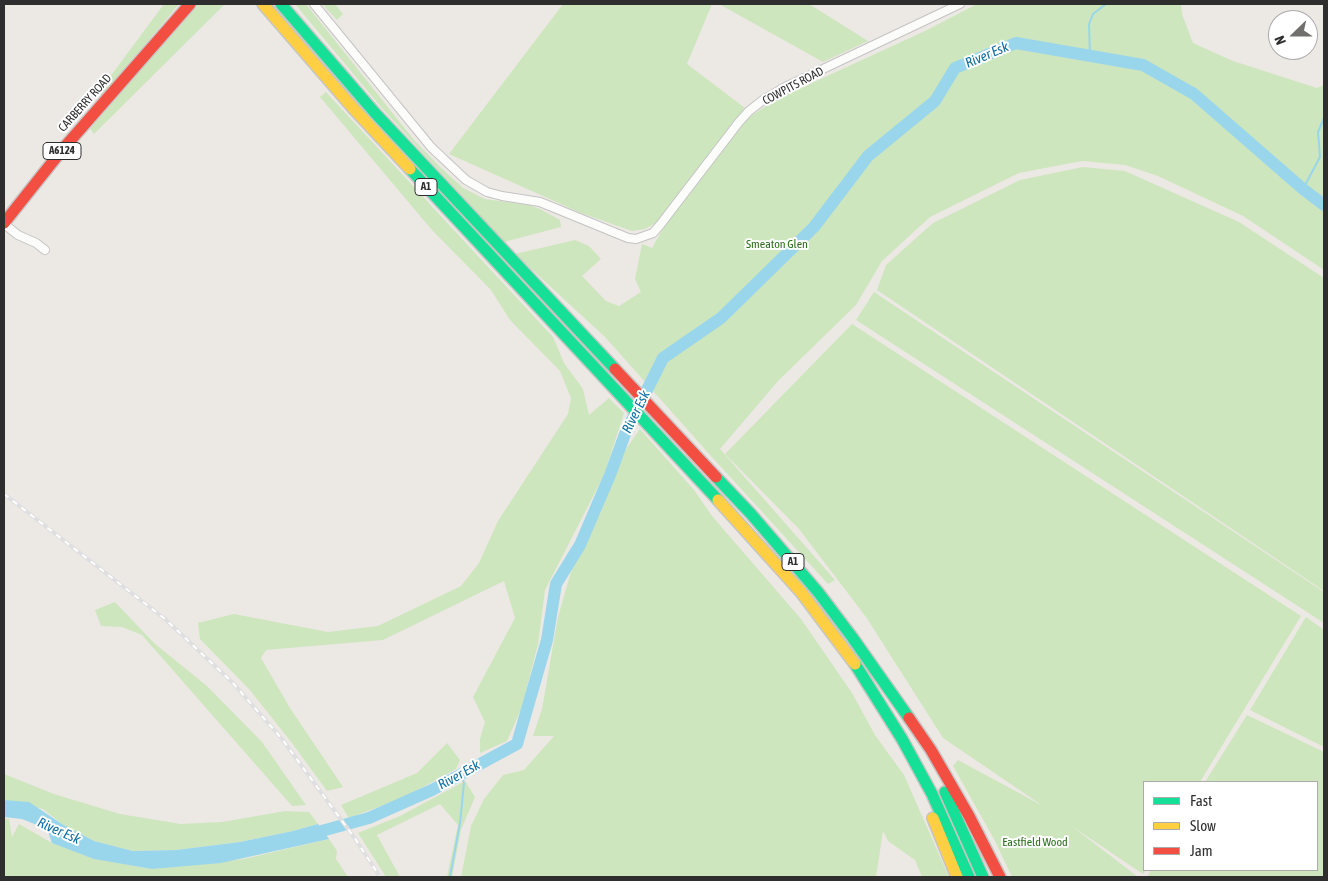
<!DOCTYPE html>
<html>
<head>
<meta charset="utf-8">
<style>
	body { margin:0 }
	#map { position:relative; width:1328px; height:881px; overflow:hidden; background:#ece8e4; font-family:"Asap Condensed",sans-serif }
	canvas { display:block }
	.frame { position:absolute; inset:0; border:5px solid #2e2e2e; pointer-events:none }
	.legend { position:absolute; left:1143px; top:781px; width:175px; height:90px; box-sizing:border-box; background:#fff; border:1px solid #ababab; margin:0; padding:6px 9px; list-style:none; font-size:15px; color:#2e2e2e }
	.legend li { display:flex; align-items:center; gap:10px; height:25px }
	.legend b { width:25px; border:1px solid #ababab }
	.north { position:absolute; left:1268px; top:10px; width:50px; height:50px; box-sizing:border-box; background:#fff; border:1px solid #ababab; border-radius:50%; rotate:248deg; font-size:14px; font-weight:700; line-height:20px; text-align:center; color:#2e2e2e }
	.north::after { content:''; display:block; margin:auto; width:18px; height:22px; background:#706f6e; clip-path:polygon(50% 0,100% 100%,50% 72%,0 100%) }
</style>
</head>
<body>
<div id="map">
<canvas width="1328" height="881"></canvas>
<div class="frame"></div>
<ul class="legend">
<li><b style="height:6px;background:#16e098"></b>Fast</li>
<li><b style="height:6px;background:#ffcf43"></b>Slow</li>
<li><b style="height:6px;background:#f24e42"></b>Jam</li>
</ul>
<div class="north">N</div>
</div>
<script>
const ctx = document.querySelector('canvas').getContext('2d');
ctx.lineJoin = 'round';
function fill(path, color) { ctx.fillStyle = color; ctx.fill(path, 'evenodd'); }
const poly = rows => new Path2D(rows.map(r => 'M' + r).join(''));
function strokePath(path, color, width, dash) { ctx.strokeStyle = color; ctx.lineWidth = width; ctx.lineCap = dash ? 'butt' : 'round'; ctx.setLineDash(dash || []); ctx.stroke(path); }
function label(font, color, halo, rows, align = 'center') {
  ctx.font = font + ' "Asap Condensed",sans-serif'; ctx.lineWidth = 4; ctx.setLineDash([]); ctx.textBaseline = 'middle'; ctx.strokeStyle = halo; ctx.fillStyle = color; for (const [text, x, y, turn = 0] of rows) {
    ctx.save(); ctx.translate(x, y); ctx.rotate((+turn || 0) * Math.PI / 180); ctx.textAlign = isNaN(turn) ? turn : align; if (halo) ctx.strokeText(text, 0, 0); ctx.fillText(text, 0, 0); ctx.restore();
  }
}
fill(poly([
	[164,4,179,4,102,96,98,93],
	[197,4,225,4,94,134,90,129],
	[295,4,306,4,414,140,440,167,463,188,485,199,529,205,540,209,560,220,561,227,504,242,380,106],
	[322,4,335,4,343,14,337,20],
	[563,4,712,4,687,64,745,108,658,222,645,229,632,231,581,213,449,154],
	[719,4,809,4,868,41,823,62],
	[977,4,1181,4,1182,14,1193,43,1233,61,1317,88,1324,85,1324,270,1243,216,1158,176,1125,165,1082,161,1019,173,930,217,882,261,856,305,778,381,720,449,835,580,828,584,711,456,605,337,515,254,575,240,589,246,601,259,582,276,606,301,619,306,641,292,635,279,642,244,652,248,665,225,748,118,775,100,925,31],
	[326,92,553,337,564,363,583,389,589,415,609,398,624,413,604,475,545,590,538,644,522,707,507,741,480,753,480,739,485,722,473,697,515,618,504,581,383,640,266,650,261,658,290,708,343,787,327,791,292,743,249,689,200,639,198,623,234,614,328,632,378,626,461,586,479,563,498,521,568,414,571,398,560,371,510,320,491,290,431,229,320,97],
	[1083,167,1125,171,1239,222,1324,278,1324,591,877,290,886,265,933,223,1020,180],
	[874,292,1324,592,1324,623,856,320],
	[852,324,1301,616,1200,782,1144,782,1144,870,1146,870,1143,874,1073,827,1138,877,1012,877,995,841,953,766,958,760,1043,806,943,738,866,617,799,529,725,454],
	[640,429,694,490,712,516,801,619,852,693,875,735,904,775,949,877,922,877,915,860,888,841,883,831,876,877,461,877,471,826,484,799,503,775,524,770,554,736,533,736,542,709,558,617,572,568,626,449],
	[115,602,154,643,207,686,262,742,306,805,292,806,142,635,122,627,101,626,95,610],
	[1306,617,1324,630,1324,747,1250,710],
	[1247,715,1324,752,1324,877,1147,877,1151,870,1317,870,1317,782,1205,782],
	[447,743,460,760,456,769,405,797,349,818,341,805,417,773],
	[4,774,54,794,120,814,181,824,222,822,285,811,309,812,318,824,293,831,240,842,176,850,133,851,94,841,62,824,43,809,4,800],
	[465,781,475,797,461,830,452,877,447,877,458,825,440,804,377,835,400,877,386,877,358,833,400,816],
	[4,819,9,819,12,837,19,824,52,843,129,865,152,869,244,859,329,839,337,851,336,859,348,877,4,877]
]), '#cee6be');
fill(poly([
	[4,800,29,802,62,824,94,841,133,851,176,850,240,842,293,831,318,824,329,839,221,863,152,869,94,859,52,843,47,829,22,819,4,817]
]), '#99d6ec');
strokePath(poly([
	[1090,56,1089,24,1093,14,1106,4],
	[1303,189,1320,157,1318,132,1324,118],
	[450,877,460,823,464,783,461,774]
]), '#99d6ec', 2);
strokePath(poly([
	[307,835,369,818,432,790,517,744,547,640,556,584,580,545,610,475,625,434,663,358,721,318,814,227,868,156,935,101,955,68,1016,43,1143,65,1194,94,1303,189,1324,205]
]), '#99d6ec', 12);
const street = poly([
	[314,4,431,147,466,180,487,192,502,196,540,202,628,238,636,239,653,233,660,225,739,122,749,111,763,100,785,87,960,4],
	[4,224,18,235,36,243,45,250]
]);
const fast = poly([
	[281,4,375,113,615,369],
	[410,169,718,500],
	[716,477,751,514,818,592,852,637,909,718],
	[855,664,902,739,932,794,969,877],
	[945,792,983,877]
]);
const slow = poly([
	[263,4,353,108,410,169],
	[718,500,801,592,855,664],
	[933,818,957,877]
]);
const jam = poly([
	[4,223,62,150,190,4],
	[615,369,716,477],
	[909,718,931,750,969,816,1000,877]
]);
strokePath(street, '#c5c4c5', 10);
strokePath(fast, '#c6c5c4', 14);
strokePath(slow, '#c6c5c4', 14);
strokePath(jam, '#c6c5c4', 14);
strokePath(street, '#fcfcfb', 8);
strokePath(fast, '#16e098', 11);
strokePath(slow, '#ffcf43', 11);
strokePath(jam, '#f24e42', 11);
const rail = poly([
	[4,494,165,619,232,682,282,739,356,840,380,877]
]);
strokePath(rail, '#dfdfe1', 4);
strokePath(rail, '#fff', 2, [5.5]);
for (const [x, y, w] of [
	[62,151,38],
	[426,187,22],
	[793,562,22]
]) { const box = new Path2D(); box.roundRect(x - w / 2, y - 8.5, w, 17, 4); ctx.fillStyle = '#fff'; ctx.fill(box); strokePath(box, '#2e2e2e', 1); }
label('bold 11px', '#2e2e2e', null, [
	["A6124",62,151],
	["A1",426,187],
	["A1",793,562]
]);
label('12px', '#2e2e2e', '#fff', [
	["COWPITS ROAD",793,86,-28],
	["CARBERRY ROAD",85,103,-48]
]);
label('12px', '#2c6e1b', '#fff', [
	["Smeaton Glen",777,244],
	["Eastfield Wood",1035,842]
]);
label('italic 14px', '#0d6fa3', '#fff', [
	["River Esk",987,55,-23],
	["River Esk",636,412,-64],
	["River Esk",459,775,-29],
	["River Esk",59,831,24]
]);
</script>
</body>
</html>
